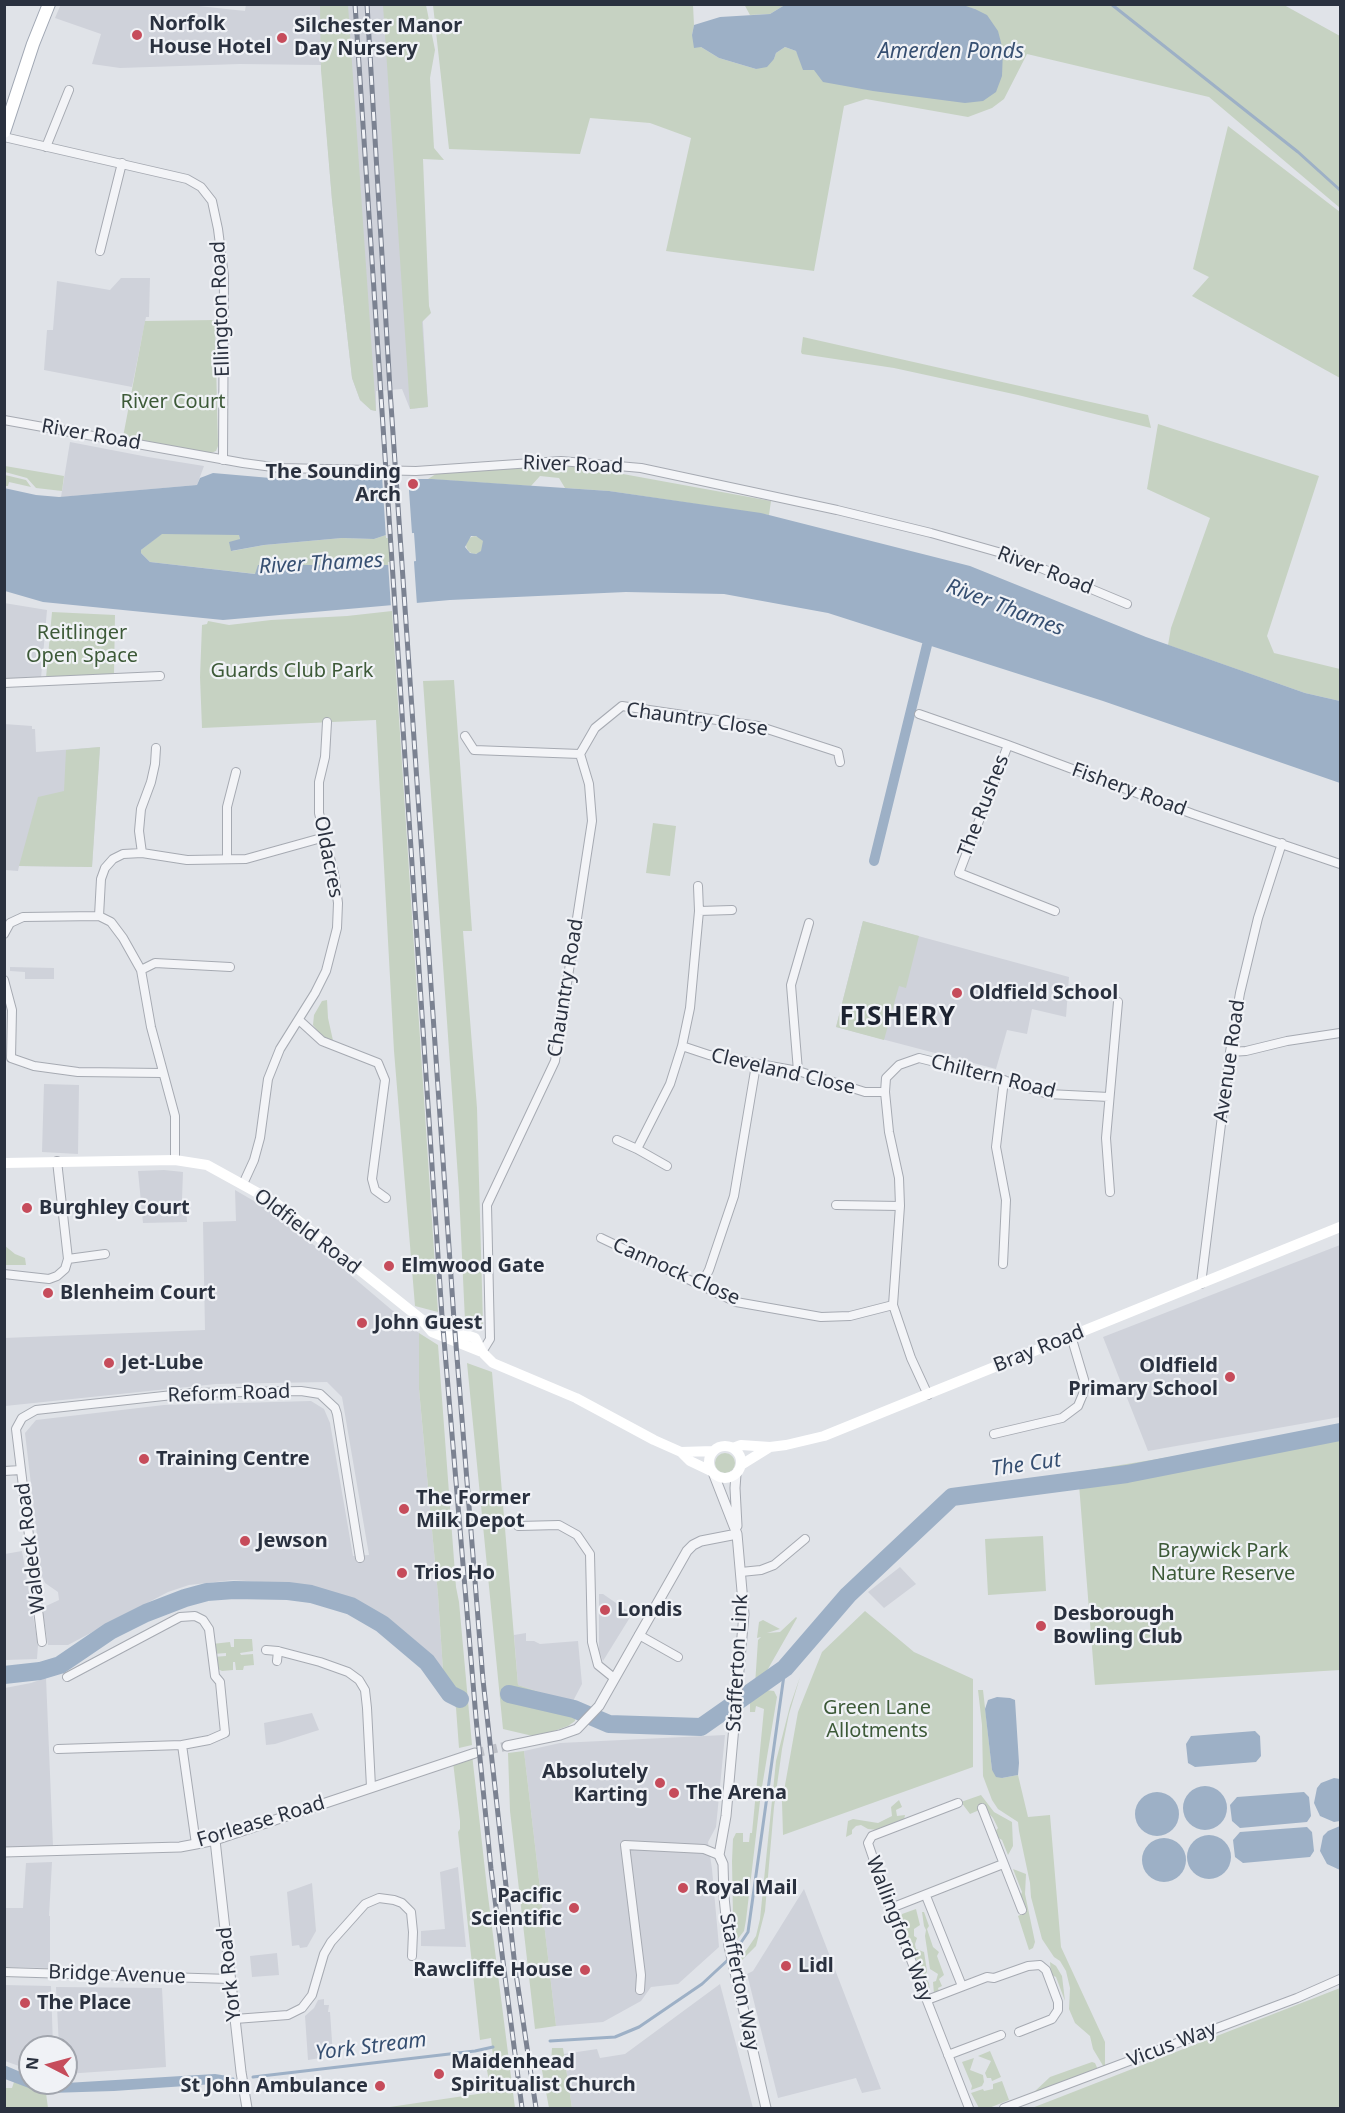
<!DOCTYPE html>
<html>
<head>
<meta charset="utf-8">
<style>
	body { margin:0 }
	#map { position:relative; width:1345px; height:2113px; overflow:hidden; background:#e0e3e8; font-family:"Noto Sans",sans-serif }
	canvas { display:block }
	.frame { position:absolute; inset:0; border:6px solid #2a313f; pointer-events:none }
	.north { position:absolute; left:18px; top:2035px; width:60px; height:60px; box-sizing:border-box; background:#f0f2f6; border:2px solid #a1a5ad; border-radius:50%; rotate:276deg; font-size:16px; font-weight:700; line-height:24px; text-align:center; color:#2a313f }
	.north::after { content:''; display:block; margin:auto; width:21px; height:27px; background:#c64c5b; clip-path:polygon(50% 0,100% 100%,50% 72%,0 100%) }
</style>
</head>
<body>
<div id="map">
<canvas width="1345" height="2113"></canvas>
<div class="frame"></div>
<div class="north">N</div>
</div>
<script>
const ctx = document.querySelector('canvas').getContext('2d');
ctx.lineJoin = 'round';
function fill(path, color) { ctx.fillStyle = color; ctx.fill(path, 'evenodd'); }
const poly = rows => new Path2D(rows.map(r => 'M' + r).join(''));
function strokePath(path, color, width, dash) { ctx.strokeStyle = color; ctx.lineWidth = width; ctx.lineCap = dash ? 'butt' : 'round'; ctx.setLineDash(dash || []); ctx.stroke(path); }
function label(font, color, halo, rows, align = 'center') {
  ctx.font = font + ' "Noto Sans",sans-serif'; ctx.lineWidth = 4.5; ctx.setLineDash([]); ctx.textBaseline = 'middle'; ctx.strokeStyle = halo; ctx.fillStyle = color; for (const [text, x, y, turn = 0] of rows) {
    ctx.save(); ctx.translate(x, y); ctx.rotate((+turn || 0) * Math.PI / 180); ctx.textAlign = isNaN(turn) ? turn : align; if (halo) ctx.strokeText(text, 0, 0); ctx.fillText(text, 0, 0); ctx.restore();
  }
}
fill(poly([
	[61,4,180,4,245,11,246,4,404,5,428,407,410,409,402,389,376,391,376,411,371,410,360,400,352,378,332,200,321,65,240,64,120,68,92,64,101,34,55,18],
	[121,278,150,278,149,317,146,317,132,387,44,370,47,330,53,330,57,281,110,290],
	[70,442,148,457,204,466,197,485,61,497],
	[4,603,47,610,41,678,5,680],
	[4,724,32,726,32,729,35,729,36,752,100,747,92,867,19,866,18,871,5,870],
	[863,921,1069,977,1066,1017,1032,1009,1027,1034,1007,1030,996,1069,836,1027],
	[10,967,54,968,54,979,25,979,25,972,10,971],
	[44,1084,79,1085,78,1154,42,1152],
	[164,1170,183,1172,182,1199,186,1200,187,1222,143,1223,138,1171],
	[235,1190,266,1208,328,1256,419,1333,419,1389,438,1595,443,1671,437,1668,411,1638,381,1615,362,1606,323,1590,301,1585,233,1580,189,1585,168,1592,68,1645,48,1645,43,1614,46,1606,59,1600,58,1592,45,1583,41,1574,38,1544,25,1433,36,1420,164,1405,311,1401,324,1409,330,1423,353,1556,369,1555,342,1397,327,1382,216,1384,5,1406,4,1338,205,1330,203,1222,236,1221],
	[1340,1245,1340,1417,1148,1451,1103,1337],
	[22,1551,38,1645,37,1659,5,1660,5,1554],
	[900,1567,916,1584,884,1608,868,1592],
	[599,1594,603,1594,632,1614,603,1661,599,1651],
	[526,1633,526,1641,534,1641,540,1644,578,1641,582,1684,572,1703,518,1685,514,1635],
	[46,1678,53,1846,5,1847,5,1688,31,1683],
	[312,1713,319,1730,275,1744,266,1745,264,1723],
	[725,1735,716,1827,708,1842,712,1869,719,1947,678,1984,651,1987,641,2001,603,2022,556,2026,524,1751,560,1743],
	[52,1862,49,1916,50,1916,50,1968,5,1967,5,1908,23,1908,26,1863],
	[458,1867,466,1947,421,1946,421,1931,445,1929,440,1872],
	[312,1883,316,1931,307,1947,300,1948,299,1945,292,1946,287,1892],
	[804,1889,881,2089,862,2093,856,2078,778,2098,747,1974,753,1971],
	[277,1953,279,1975,252,1977,250,1956],
	[720,1984,753,2108,572,2108,564,2054,597,2049,600,2058,625,2054],
	[4,1985,51,1986,53,2047,30,2047,30,2070,5,2061],
	[56,1987,162,1988,166,2067,66,2074,66,2047,59,2047],
	[324,1999,324,2005,329,2005,328,2012,330,2012,333,2056,308,2060,305,2016,314,2008,318,2000]
]), '#cfd2da');
fill(poly([
	[744,4,797,5,783,6,770,14,750,15],
	[320,5,348,5,376,411,371,410,360,400,352,378,332,200,321,70],
	[383,5,426,5,435,50,430,78,434,148,444,160,423,159,429,306,431,313,422,322,428,407,410,409],
	[433,5,693,5,694,25,692,35,701,47,719,58,756,69,774,59,776,53,785,47,796,51,800,59,975,9,960,5,1284,5,1340,36,1340,208,1209,97,1027,54,1004,99,992,108,968,117,866,99,844,106,814,271,666,251,691,138,650,123,590,118,580,154,449,149],
	[1228,126,1340,212,1340,378,1192,296,1209,277,1193,269],
	[215,320,218,446,216,451,211,453,123,437,145,321],
	[803,337,1148,415,1151,428,1018,395,894,368,802,354,801,352],
	[1158,424,1319,476,1267,636,1274,653,1340,669,1340,701,1305,693,1168,645,1171,628,1210,518,1147,489],
	[5,466,64,476,62,491,36,488,27,478,5,472],
	[559,466,590,468,771,501,769,515,609,491,565,488,559,478,540,476,531,486,428,479,436,474,474,470],
	[5,475,26,480,31,487,9,482,8,486,5,486],
	[161,534,239,534,240,539,232,551,264,545,342,538,374,539,389,534,391,565,373,565,256,574,150,562,141,553,141,550],
	'466 545a9 9 0 1 1 18 0a9 9 0 1 1-18 0Z',
	[392,611,399,718,438,1312,415,1306,394,1051,376,720,202,728,200,677,202,625,207,624,208,621,229,625,271,620,347,616],
	[52,612,115,615,114,674,46,678],
	[454,680,472,931,463,931,477,1108,483,1324,465,1321,459,1192,423,681],
	[100,747,92,867,19,866,38,797,64,791,66,750],
	[653,823,676,826,670,876,646,873],
	[863,921,919,936,906,988,899,986,884,1040,836,1027],
	[327,1000,328,1018,334,1045,321,1035,313,1025,314,1015,322,1001],
	[4,1245,15,1254,25,1258,26,1265,5,1265],
	[419,1333,438,1345,456,1587,459,1602,472,1745,459,1748,456,1708,443,1671,438,1595,419,1389],
	[467,1363,492,1372,518,1685,572,1703,576,1715,575,1721,568,1726,537,1737,503,1729],
	[1340,1429,1340,1670,1095,1685,1078,1472],
	'715 1463a10 10 0 1 1 20 0a10 10 0 1 1-20 0Z',
	[1043,1536,1046,1591,988,1595,985,1539],
	[865,1611,914,1652,973,1679,973,1767,783,1835,782,1802,798,1712,822,1652],
	[796,1617,797,1618,760,1683,755,1685,758,1640,761,1637,757,1638,759,1622,763,1620,780,1629,767,1633,780,1632],
	[234,1639,252,1639,253,1651,240,1653,241,1655,253,1654,254,1665,244,1666,243,1670,236,1670,235,1662,233,1662,233,1670,222,1671,216,1668,213,1657,226,1656,226,1653,213,1654,212,1644,230,1642,231,1647,234,1647],
	[800,1677,789,1714,782,1749,774,1807,765,1911,756,1946,741,1961,741,1958,756,1936,760,1919,776,1761,790,1706],
	[765,1690,774,1691,777,1697,761,1793,746,1920,744,1931,737,1940,733,1918,732,1861,733,1839,736,1833,743,1833,743,1842,749,1842,750,1833,752,1833,764,1709,756,1706,755,1712,750,1712,750,1703],
	[978,1690,983,1690,992,1770,1002,1778,1018,1775,1028,1817,1050,1815,1061,1947,1105,2042,1105,2069,1093,2049,1090,2036,1075,2023,1069,2009,1070,1988,1066,1971,1060,1961,1054,1957,1042,1939,1031,1897,1030,1883,1019,1831,1018,1822,998,1809,992,1800,983,1776,982,1725],
	[524,1751,556,2026,535,2029,510,1811,508,1753],
	[472,1754,487,1888,515,2108,383,2108,491,2092,484,2054,493,2056,491,2038,480,2040,458,1832,460,1829,460,1821,453,1762],
	[981,1795,994,1812,1012,1822,1013,1846,1008,1855,1002,1840,997,1837,995,1832,998,1828,993,1818,984,1808,970,1814,961,1802],
	[899,1800,902,1807,896,1810,897,1816,905,1815,904,1820,878,1830,868,1829,861,1825,856,1826,852,1830,852,1834,846,1837,848,1821,853,1819,878,1823,892,1816,891,1807],
	[1013,1869,1026,1874,1025,1894,1035,1942,1033,1948,1029,1950,1018,1916,1026,1912,1020,1897,1022,1892],
	[916,1909,920,1925,914,1929,914,1936,917,1938,915,1944,916,1949,924,1952,927,1971,925,1977,929,1983,930,1993,900,1919,902,1914],
	[922,1912,924,1912,929,1926,927,1929,933,1947,939,1952,937,1956,944,1975,939,1979,942,1986,938,1988,940,1994,934,1994,933,1982,936,1981,938,1974,930,1969,925,1936,926,1930,924,1926],
	[1050,1962,1056,1966,1062,1976,1065,2001,1056,1977,1051,1975],
	[1340,1988,1340,2108,1032,2108],
	[552,2048,563,2048,572,2108,549,2108,541,2065,551,2062],
	[990,2051,1001,2077,992,2081,991,2078,987,2078,985,2073,991,2061,978,2056],
	[974,2058,970,2070,983,2075,984,2082,982,2086,971,2090,972,2086,962,2062],
	[1092,2062,1095,2063,1099,2072,1033,2093,1050,2077],
	[1002,2081,1009,2100,989,2108,979,2108,971,2093,983,2089,984,2091,993,2089,993,2084],
	[14,2082,46,2093,48,2108,5,2108,6,2088,12,2088]
]), '#c6d2c2');
fill(poly([
	[797,4,960,4,975,9,987,15,998,31,1003,50,1002,76,996,92,983,101,965,103,873,91,823,82,814,70,803,70,796,51,785,47,776,53,774,59,767,67,756,69,719,58,701,47,694,48,692,35,694,25,720,17,770,14,783,6],
	[213,473,282,479,432,479,609,491,761,513,970,566,1146,637,1305,693,1340,701,1340,783,1103,701,828,613,724,594,626,592,450,600,223,620,43,602,5,591,4,488,36,495,59,497,197,485,200,478],
	[414,533,416,561,391,565,258,565,255,574,150,562,141,553,141,550,162,534,239,535,240,539,229,542,231,551,264,545,342,538,374,539,389,534],
	[471,536,476,536,483,541,481,551,476,554,470,553,465,547],
	[997,1697,1010,1698,1015,1700,1019,1763,1018,1775,1002,1778,996,1777,992,1770,985,1709,988,1700],
	[1255,1731,1260,1736,1261,1756,1256,1762,1195,1767,1188,1763,1186,1744,1191,1736],
	[1334,1778,1340,1779,1340,1821,1334,1822,1320,1816,1314,1803,1317,1788,1321,1783],
	'1183 1808a22 22 0 1 1 44 0a22 22 0 1 1-44 0Z',
	[1304,1792,1309,1797,1311,1816,1307,1822,1240,1828,1232,1821,1230,1805,1237,1797],
	'1135 1814a22 22 0 1 1 44 0a22 22 0 1 1-44 0Z',
	[1340,1826,1340,1870,1327,1864,1320,1851,1323,1836,1328,1831],
	[1307,1827,1312,1832,1314,1851,1310,1857,1243,1863,1235,1857,1233,1840,1240,1832],
	'1187 1857a22 22 0 1 1 44 0a22 22 0 1 1-44 0Z',
	'1142 1860a22 22 0 1 1 44 0a22 22 0 1 1-44 0Z',
	[4,2065,30,2076,30,2083,66,2083,215,2074,228,2076,228,2083,114,2091,50,2093,34,2090,5,2079]
]), '#9db0c6');
fill(poly([
	[382,476,408,476,417,605,391,608,388,562,413,559,412,536,386,538]
]), '#e0e3e8');
strokePath(poly([
	[1111,4,1298,152,1340,190],
	[734,1953,748,1932,785,1668],
	[550,2041,615,2037,639,2027,702,1984,730,1958],
	[253,2077,475,2051,493,2047],
	[225,2080,233,2079]
]), '#9db0c6', 3);
strokePath(poly([
	[874,861,927,645]
]), '#9db0c6', 10);
strokePath(poly([
	[4,1675,40,1671,60,1665,110,1631,146,1613,185,1598,207,1592,234,1590,288,1591,311,1594,351,1606,382,1624,427,1662,450,1694,460,1699],
	[509,1694,574,1709,609,1724,701,1727,785,1668,848,1595,952,1497,1127,1474,1340,1432]
]), '#9db0c6', 18);
strokePath(poly([
	[475,1753,507,1746]
]), '#bcbfc6', 9, [9, 4.5]);
const minor = poly([
	[4,137,187,179,201,187,212,201,218,229,224,276,223,460],
	[46,147,69,90],
	[100,251,122,163],
	[4,420,243,463,280,468,416,471,561,461,641,468,837,510,931,533,998,552,1036,566,1127,604],
	[4,683,160,676],
	[919,714,1008,745,1193,814,1340,864],
	[465,736,474,750,580,754,595,728,622,706,758,726,838,752,840,762],
	[1008,745,959,873,1055,911],
	[142,853,139,831,141,809,151,782,155,764,156,748],
	[227,859,227,807,236,772],
	[699,911,732,910],
	[99,916,101,879,105,868,113,859,123,854,142,853,187,860,246,859,325,837],
	[4,934,10,923,23,917,99,916,111,922,123,938,141,970,151,1027,175,1116,175,1160],
	[141,970,155,963,230,967],
	[4,980,12,1010,11,1058,34,1066,78,1072,162,1073],
	[299,1020,322,1041,378,1063,385,1080,372,1179,375,1190,386,1198],
	[682,1046,690,1008,699,911,698,886],
	[1230,1052,1246,1051,1287,1041,1340,1033],
	[798,1071,791,985,809,923],
	[617,1140,637,1149,667,1166],
	[637,1149,670,1084,682,1046,709,1055,798,1071,865,1092,885,1092],
	[243,1184,254,1160,260,1138,268,1079,280,1049,315,993,326,971,337,928,338,903,334,874,319,813,319,782,325,757,327,722],
	[1110,1192,1106,1138,1118,1002],
	[836,1205,900,1206],
	[601,1238,736,1302,821,1317,850,1316,893,1305],
	[68,1259,105,1254],
	[1003,1264,1006,1200,996,1147,1004,1080],
	[4,1274,49,1279,57,1276,65,1269,68,1259,57,1161],
	[1201,1284,1230,1052,1240,993,1258,918,1282,843],
	[701,1285,709,1270,734,1196,756,1065],
	[482,1352,490,1339,487,1205,555,1061,592,821,589,784,580,754],
	[928,1395,911,1358,893,1305,900,1206,899,1178,889,1132,885,1092,886,1078,899,1065,919,1058,987,1075,1048,1094,1109,1097],
	[994,1434,1062,1418,1078,1406,1083,1394,1085,1383,1071,1336],
	[4,1471,21,1470],
	[518,1526,559,1525,577,1535,590,1554,592,1642,598,1665,614,1678],
	[741,1572,761,1570,774,1565,805,1539],
	[639,1635,678,1657],
	[42,1642,16,1429,22,1418,36,1410,191,1393,301,1391,320,1394,335,1408,337,1414,360,1558],
	[266,1650,278,1651,320,1662,348,1672,359,1680,365,1690,367,1708,371,1787],
	[277,1661,278,1651],
	[67,1677,180,1617,195,1616,203,1620,209,1629,215,1676,220,1682,225,1733,209,1740,182,1745],
	[58,1749,182,1745,196,1844],
	[958,1803,872,1836,868,1843,886,1896,969,2108],
	[982,1808,1022,1910],
	[926,1896,962,1986],
	[891,1908,1003,1864],
	[4,1972,230,1979],
	[640,1990,641,1975,625,1845,704,1849,719,1855],
	[927,2000,987,1977,994,1978,1028,1966,1040,1965,1046,1970,1058,2002,1058,2010,1052,2019,1019,2032],
	[235,2019,288,2015,302,2008,312,1995,324,1954,331,1942,365,1904,379,1898,394,1900,402,1903,411,1912,413,1932,412,1956],
	[948,2055,1001,2035],
	[1004,2108,1297,1998,1340,1979]
]);
const tertiary = poly([
	[736,1474,735,1488,737,1526],
	[714,1475,737,1534,744,1614,726,1816,719,1855,723,1864,724,1897,729,1946,766,2108],
	[507,1746,560,1735,577,1729,599,1706,687,1551,693,1545,701,1541,737,1534],
	[215,1840,241,2072,247,2108],
	[4,1852,180,1847,196,1844,215,1840,475,1753]
]);
const primary = poly([
	[4,132,33,44,49,4]
]);
strokePath(minor, '#a6aab2', 10);
strokePath(tertiary, '#a6aab2', 11);
strokePath(primary, '#a0a7b3', 14);
strokePath(minor, '#f3f4f7', 8);
strokePath(tertiary, '#f3f4f7', 9);
strokePath(poly([
	[4,1163,175,1160,207,1165,276,1203,421,1319,432,1332,482,1352],
	[423,1320,475,1338,482,1352,493,1363,576,1398,654,1440,681,1452,690,1461,711,1471],
	'709 1462a16 16 0 1 1 32 0a16 16 0 1 1-32 0Z',
	[733,1448,741,1445,770,1447,786,1445,824,1436,1340,1227],
	[681,1452,713,1451],
	[741,1465,770,1447]
]), '#fff', 10);
strokePath(primary, '#fff', 12);
const rail = poly([
	[355,4,442,1316,476,1718,491,1869,522,2108],
	[367,4,390,390,454,1320,483,1680,515,1967,536,2108]
]);
strokePath(rail, '#7b8291', 5);
strokePath(rail, '#f0f2f6', 3, [9]);
for (const [x, y, r, color] of [
	[137,35,6,"#c64c5b"],
	[282,38,6,"#c64c5b"],
	[413,484,6,"#c64c5b"],
	[957,993,6,"#c64c5b"],
	[27,1208,6,"#c64c5b"],
	[389,1266,6,"#c64c5b"],
	[48,1293,6,"#c64c5b"],
	[362,1323,6,"#c64c5b"],
	[109,1363,6,"#c64c5b"],
	[1230,1377,6,"#c64c5b"],
	[144,1459,6,"#c64c5b"],
	[404,1509,6,"#c64c5b"],
	[245,1541,6,"#c64c5b"],
	[402,1573,6,"#c64c5b"],
	[605,1610,6,"#c64c5b"],
	[1041,1626,6,"#c64c5b"],
	[660,1783,6,"#c64c5b"],
	[674,1793,6,"#c64c5b"],
	[683,1888,6,"#c64c5b"],
	[574,1908,6,"#c64c5b"],
	[786,1966,6,"#c64c5b"],
	[585,1970,6,"#c64c5b"],
	[25,2003,6,"#c64c5b"],
	[439,2074,6,"#c64c5b"],
	[380,2086,6,"#c64c5b"]
]) { const dot = new Path2D(); dot.arc(x, y, r, 0, 2 * Math.PI); ctx.fillStyle = color; ctx.fill(dot); strokePath(dot, '#f0f2f6', 2); }
label('bold 20px', '#2a313f', '#f0f2f6', [
	["Norfolk",149,24],
	["House Hotel",149,47],
	["Silchester Manor",294,26],
	["Day Nursery",294,49],
	["The Sounding",401,472,"right"],
	["Arch",401,495,"right"],
	["Oldfield School",969,993],
	["Burghley Court",39,1208],
	["Elmwood Gate",401,1266],
	["Blenheim Court",60,1293],
	["John Guest",374,1323],
	["Jet-Lube",121,1363],
	["Oldfield",1218,1366,"right"],
	["Primary School",1218,1389,"right"],
	["Training Centre",156,1459],
	["The Former",416,1498],
	["Milk Depot",416,1521],
	["Jewson",257,1541],
	["Trios Ho",414,1573],
	["Londis",617,1610],
	["Desborough",1053,1614],
	["Bowling Club",1053,1637],
	["Absolutely",648,1772,"right"],
	["Karting",648,1795,"right"],
	["The Arena",686,1793],
	["Royal Mail",695,1888],
	["Pacific",562,1896,"right"],
	["Scientific",562,1919,"right"],
	["Lidl",798,1966],
	["Rawcliffe House",573,1970,"right"],
	["The Place",37,2003],
	["Maidenhead",451,2062],
	["Spiritualist Church",451,2085],
	["St John Ambulance",368,2086,"right"]
], 'left');
label('20px', '#2a313f', '#f0f2f6', [
	["Ellington Road",221,309,-92],
	["River Road",91,435,10],
	["River Road",573,465,2],
	["River Road",1045,571,21],
	["Chauntry Close",697,720,8],
	["Fishery Road",1129,790,20],
	["The Rushes",984,806,-69],
	["Oldacres",328,857,79],
	["Chauntry Road",566,988,-81],
	["Avenue Road",1230,1061,-82],
	["Cleveland Close",783,1072,13],
	["Chiltern Road",993,1077,14],
	["Oldfield Road",307,1232,37],
	["Cannock Close",676,1272,24],
	["Bray Road",1039,1349,-22],
	["Reform Road",229,1394,-2],
	["Waldeck Road",31,1548,-97],
	["Stafferton Link",738,1663,-87],
	["Forlease Road",261,1822,-17],
	["Wallingford Way",899,1929,69],
	["York Road",230,1974,-96],
	["Bridge Avenue",117,1975,2],
	["Stafferton Way",739,1982,79],
	["Vicus Way",1172,2045,-21]
]);
label('20px', '#3d5a38', '#f0f2f6', [
	["River Court",173,402],
	["Reitlinger",82,633],
	["Open Space",82,656],
	["Guards Club Park",292,671],
	["Braywick Park",1223,1551],
	["Nature Reserve",1223,1574],
	["Green Lane",877,1708],
	["Allotments",877,1731]
]);
label('italic 21px', '#364f71', '#f0f2f6', [
	["Amerden Ponds",951,52],
	["River Thames",321,564,-3],
	["River Thames",1005,608,21],
	["The Cut",1026,1465,-8],
	["York Stream",371,2047,-7]
]);
ctx.letterSpacing = '1.5px';
label('bold 26px', '#1c2230', '#f0f2f6', [
	["FISHERY",898,1018]
]);
ctx.letterSpacing = '0px';
</script>
</body>
</html>
